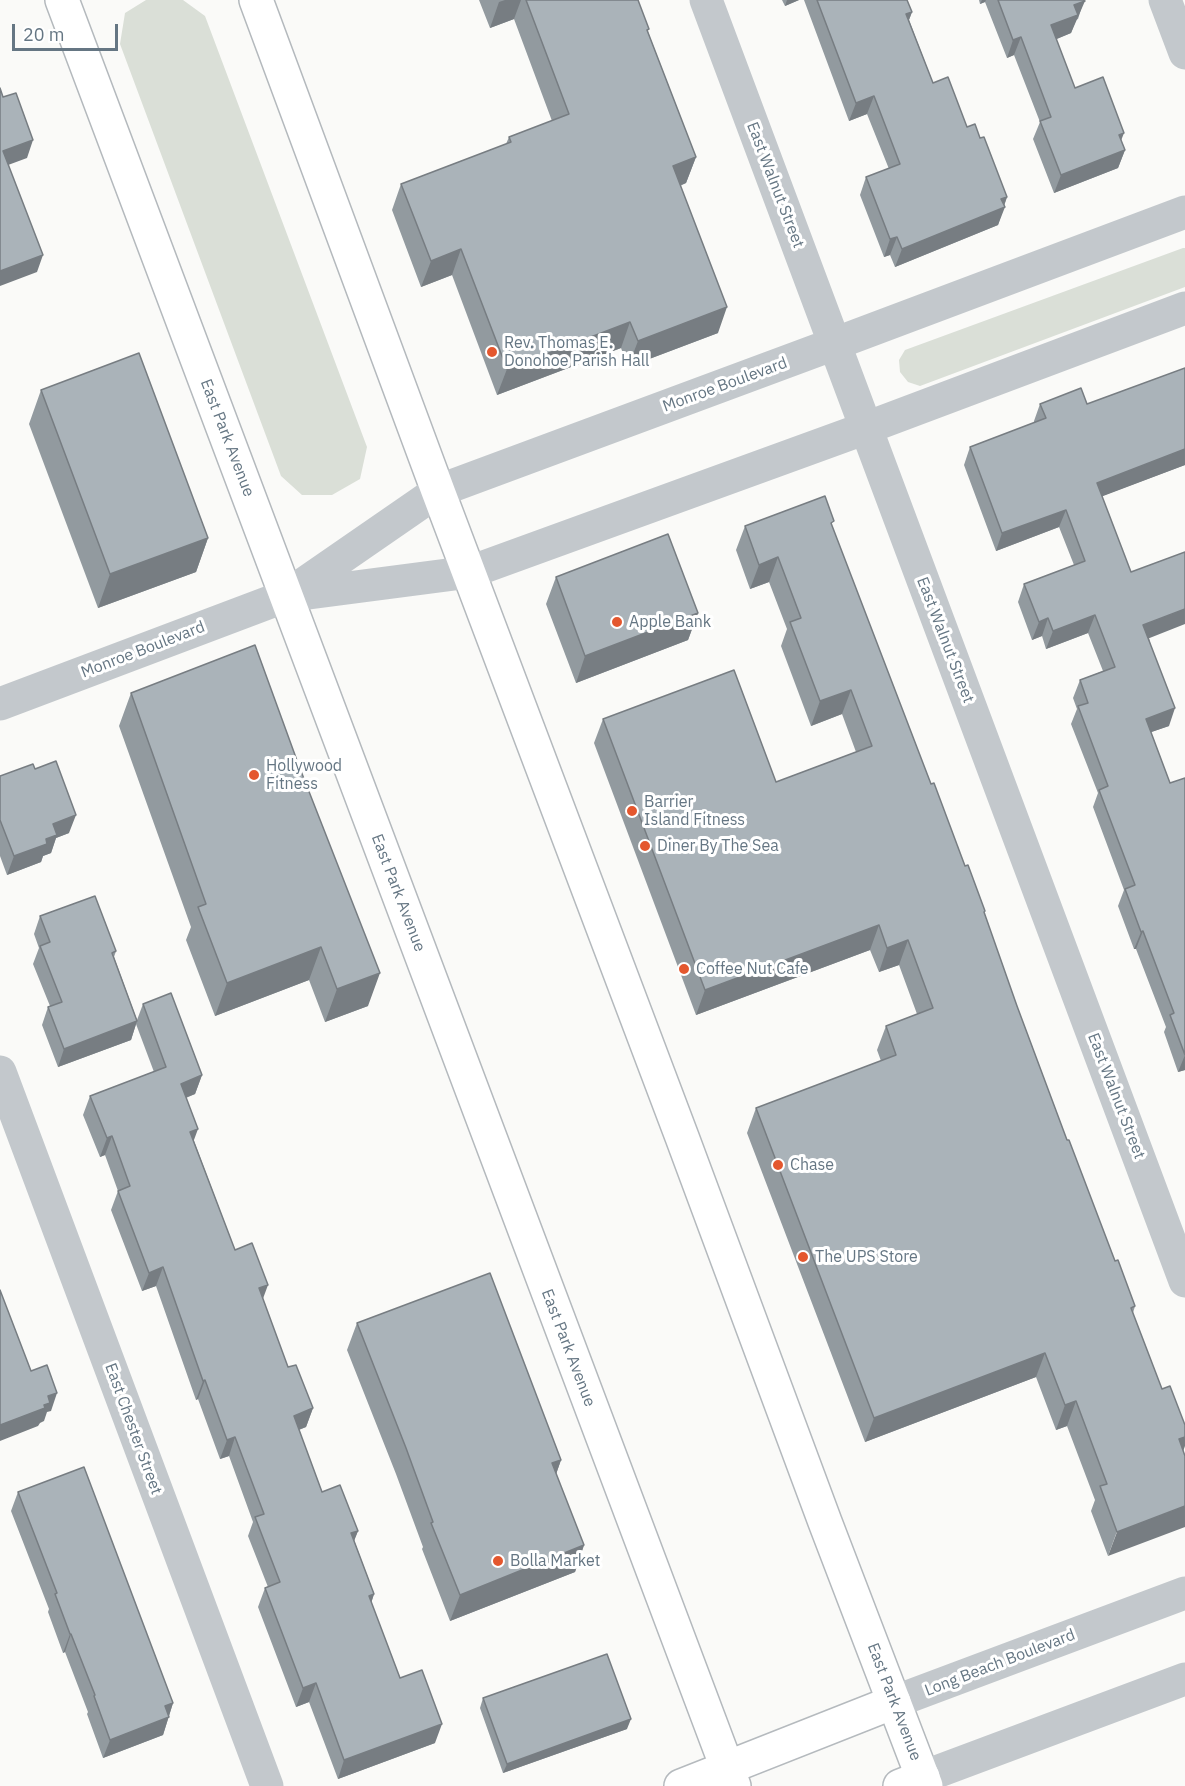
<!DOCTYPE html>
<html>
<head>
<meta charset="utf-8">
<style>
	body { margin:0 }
	#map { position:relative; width:1185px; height:1786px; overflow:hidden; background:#fafaf8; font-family:"IBM Plex Sans",sans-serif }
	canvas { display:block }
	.scale { position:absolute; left:12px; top:24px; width:106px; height:27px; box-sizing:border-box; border:3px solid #657683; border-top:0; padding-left:8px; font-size:18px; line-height:21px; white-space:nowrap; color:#657683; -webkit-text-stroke:4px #fff; paint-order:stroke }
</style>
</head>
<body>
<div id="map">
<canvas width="1185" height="1786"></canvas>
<div class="scale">20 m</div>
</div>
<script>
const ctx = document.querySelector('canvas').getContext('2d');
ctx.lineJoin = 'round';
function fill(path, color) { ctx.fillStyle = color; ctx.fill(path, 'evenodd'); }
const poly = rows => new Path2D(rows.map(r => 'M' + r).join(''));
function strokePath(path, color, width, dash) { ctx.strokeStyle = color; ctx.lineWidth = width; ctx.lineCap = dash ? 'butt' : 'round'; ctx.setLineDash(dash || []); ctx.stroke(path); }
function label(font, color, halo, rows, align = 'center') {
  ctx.font = font + ' "IBM Plex Sans",sans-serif'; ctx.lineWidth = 6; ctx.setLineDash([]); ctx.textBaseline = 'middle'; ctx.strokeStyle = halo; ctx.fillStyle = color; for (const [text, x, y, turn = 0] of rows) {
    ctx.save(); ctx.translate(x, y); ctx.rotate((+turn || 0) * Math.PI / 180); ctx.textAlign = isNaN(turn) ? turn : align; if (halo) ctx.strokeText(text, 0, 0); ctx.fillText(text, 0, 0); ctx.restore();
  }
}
fill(poly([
	[146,0,183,0,205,16,367,447,360,479,332,495,302,495,281,476,120,44,125,13],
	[1183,248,1185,248,1185,287,920,386,908,382,900,372,899,360,905,350]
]), '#dadfd7');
const primary = poly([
	[681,1786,894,1702],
	[900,1786,923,1777]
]);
const trunk = poly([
	[62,0,734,1786],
	[256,0,438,491,682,1137,825,1522,926,1786]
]);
strokePath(primary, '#b5babe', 36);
strokePath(trunk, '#b4b9bd', 36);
strokePath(poly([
	[706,0,1185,1281],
	[1165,0,1185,53],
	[1185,212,834,344,438,491,286,596,470,572,866,428,1185,308],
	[0,704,286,596],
	[0,1072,267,1786],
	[894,1702,1185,1593],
	[923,1777,1185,1679]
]), '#c3c8cc', 33);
strokePath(primary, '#fff', 33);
strokePath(trunk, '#fff', 33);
fill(poly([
	[479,0,638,0,648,32,696,157,686,183,680,186,718,333,628,367,621,348,497,395,452,275,421,287,392,210,401,184,506,144,509,137,552,121,514,19,490,28],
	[782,0,799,0,785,6],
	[804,0,907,0,912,12,909,20,933,83,967,127,1007,197,998,225,895,267,890,255,884,257,860,195,866,177,889,169,867,114,849,121],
	[979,0,1084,0,1078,19,1076,20,1071,33,1056,39,1075,88,1121,140,1125,150,1118,168,1054,193,1033,139,1040,122,1014,55,1007,58,985,2,980,4],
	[1185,368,1185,465,1102,496,1149,638,1169,726,1151,732,1170,783,1185,778,1185,1070,1178,1072,1164,1032,1166,1027,1136,949,1134,949,1118,906,1124,890,1093,807,1098,793,1071,724,1077,709,1073,698,1080,680,1103,671,1088,633,1046,649,1042,636,1032,640,1018,602,1024,584,1074,565,1059,527,996,551,964,465,970,447,1034,423,1034,421,1040,404,1087,404],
	[41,390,208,538,196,572,98,608,29,424],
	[745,526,832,526,931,784,984,914,1017,1006,1067,1140,1115,1261,1135,1306,1133,1313,1162,1389,1170,1386,1108,1556,1091,1511,1095,1500,1067,1426,1056,1430,1036,1377,865,1442,747,1133,756,1108,881,1061,877,1050,886,1026,917,1014,899,965,879,972,870,950,696,1015,594,743,603,719,776,782,856,752,842,714,811,726,781,646,787,629,769,582,750,589,736,550],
	[556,577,698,613,688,640,576,683,546,604],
	[131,693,368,1006,325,1022,309,980,215,1016,186,940,191,927,119,726],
	[35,769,69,833,56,838,51,853,43,856,41,862,7,875,0,856,0,776],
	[40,916,116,951,114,957,137,1020,143,1004,202,1075,195,1094,186,1098,194,1141,235,1250,263,1299,288,1367,313,1408,306,1427,299,1430,322,1492,358,1531,354,1540,374,1594,371,1603,400,1678,435,1743,338,1779,309,1702,296,1707,258,1607,265,1588,268,1587,248,1536,253,1522,229,1456,220,1459,198,1399,196,1400,156,1286,142,1291,111,1210,118,1191,105,1155,100,1157,83,1115,90,1096,154,1072,136,1024,131,1040,58,1067,42,1025,48,1007,50,1006,33,964,39,948,34,934],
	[357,1323,561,1460,556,1474,584,1545,575,1572,450,1621,422,1549,423,1547,396,1474,347,1350],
	[18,1492,173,1703,163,1735,103,1758,87,1714,88,1712,65,1652,63,1653,48,1612,49,1609,11,1511],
	[483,1698,627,1729,503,1773,480,1708]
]), '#929a9f');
fill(poly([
	[505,0,521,0,514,19,490,28,499,2],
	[787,0,799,0,785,6],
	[982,0,986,0,985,2,980,4],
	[1085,1,1071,33,1045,44,1051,25,1074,5],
	[912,12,905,30,906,14],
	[1021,37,1014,55,1007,58,1013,40],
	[874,96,867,114,849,121,856,103],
	[1124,133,1117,151,1119,135],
	[33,140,27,158,0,168,3,151],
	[1125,150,1118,168,1054,193,1061,175],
	[696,157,686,183,663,192,673,166],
	[1007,197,1003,208,1005,207,998,225,895,267,902,249],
	[897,237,890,255,884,257,890,239],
	[461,249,452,275,421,287,431,261],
	[43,255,37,272,0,286,0,271],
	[727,307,718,333,628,367,638,341],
	[630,322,621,348,497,395,507,369],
	[1185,449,1185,465,1090,501,1097,483],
	[1066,510,1059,527,996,551,1002,533],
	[208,538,196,572,98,608,110,574],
	[778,557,769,582,750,589,759,565],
	[1185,609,1185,624,1137,643,1143,625],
	[698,613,688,640,576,683,585,656],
	[1095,615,1088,633,1046,649,1053,631],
	[1048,618,1042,636,1032,640,1039,622],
	[851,690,842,714,811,726,820,701],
	[1175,708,1169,726,1140,736,1146,719],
	[76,815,69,833,56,838,51,853,43,856,41,862,7,875,14,856,53,824],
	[879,925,870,950,696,1015,705,990],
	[1143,931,1136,949,1134,949,1141,932],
	[908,940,899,965,879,972,887,948],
	[321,947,309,980,215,1016,227,983],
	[380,973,368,1006,325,1022,337,989],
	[137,1021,131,1040,58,1067,64,1049],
	[1185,1055,1185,1070,1178,1072],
	[202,1075,195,1094,174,1102,181,1084],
	[198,1129,191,1148,190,1132],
	[112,1136,105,1155,100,1157,107,1138],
	[163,1267,156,1286,142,1291,149,1273],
	[268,1285,261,1304,259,1288],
	[1045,1353,1036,1377,865,1442,874,1418],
	[205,1380,198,1399,196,1400,203,1381],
	[57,1393,51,1411,47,1412,44,1421,40,1423,38,1426,0,1441,0,1425,48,1396],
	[1076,1401,1067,1426,1056,1430,1065,1405],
	[313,1408,306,1427,287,1434,294,1416],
	[235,1437,229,1456,220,1459,227,1440],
	[1185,1437,1185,1446,1180,1460,1179,1439],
	[561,1460,552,1486,552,1463],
	[1185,1506,1185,1527,1108,1556,1117,1532],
	[358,1531,351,1549,351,1533],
	[584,1545,575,1572,450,1621,460,1595],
	[374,1594,368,1613,369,1596],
	[70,1634,71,1634,65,1652,63,1653],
	[316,1683,309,1702,296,1707,303,1688],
	[173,1703,163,1735,103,1758,110,1740,165,1706],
	[631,1719,627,1729,503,1773,507,1764],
	[442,1724,435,1743,338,1779,344,1760]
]), '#777d82');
const building = poly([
	[526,0,638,0,649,29,647,30,696,157,673,166,727,307,638,341,630,322,507,369,461,249,431,261,401,184,511,142,509,137,569,114,526,0],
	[817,0,907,0,912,12,906,14,933,83,948,77,967,127,975,124,980,138,984,137,1007,197,1001,199,1005,207,902,249,897,237,890,239,866,177,900,164,874,96,856,103,817,0],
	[998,0,1084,0,1085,1,1074,5,1078,15,1051,25,1075,88,1103,77,1124,133,1119,135,1125,150,1061,175,1040,121,1051,117,1021,37,1013,40,998,0],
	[0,88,3,97,16,93,33,140,3,151,43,255,0,271,0,88],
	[139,353,208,538,110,574,41,390,139,353],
	[1185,368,1185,449,1097,483,1131,572,1185,552,1185,609,1143,625,1175,708,1146,719,1170,783,1185,778,1185,1055,1170,1015,1174,1013,1143,931,1141,932,1125,889,1135,885,1099,790,1108,786,1078,706,1088,703,1080,680,1115,667,1095,615,1053,631,1048,618,1039,622,1024,584,1085,561,1066,510,1002,533,970,447,1046,418,1040,404,1081,388,1087,404,1185,368],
	[825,496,834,521,831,523,931,784,934,783,965,866,968,865,985,911,984,912,1017,1006,1067,1140,1069,1140,1115,1261,1118,1260,1135,1306,1131,1308,1162,1389,1170,1386,1185,1425,1185,1437,1179,1439,1185,1456,1185,1506,1117,1532,1100,1486,1107,1484,1076,1401,1065,1405,1045,1353,874,1418,756,1108,896,1055,886,1026,933,1008,908,940,887,948,879,925,705,990,603,719,734,670,776,782,872,746,851,690,820,701,790,622,801,618,778,557,759,565,745,526,825,496],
	[668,534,698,613,585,656,556,577,668,534],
	[255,645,299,766,380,973,337,989,321,947,227,983,198,907,206,904,131,693,255,645],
	[56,761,76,815,53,824,57,835,46,839,47,844,14,856,0,820,0,776,33,764,35,769,56,761],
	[95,896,116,951,112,953,137,1021,64,1049,48,1007,62,1002,40,946,50,942,40,916,95,896],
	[171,993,202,1075,181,1084,198,1129,190,1132,235,1250,252,1243,268,1285,259,1288,288,1367,296,1365,313,1408,294,1416,322,1492,340,1485,358,1531,351,1533,374,1594,369,1596,400,1678,422,1670,442,1724,344,1760,316,1683,303,1688,265,1588,280,1582,255,1517,264,1514,235,1437,227,1440,205,1380,203,1381,163,1267,149,1273,118,1191,130,1186,112,1136,107,1138,90,1096,166,1067,143,1004,171,993],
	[490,1273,561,1460,552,1463,584,1545,460,1595,431,1523,433,1522,406,1448,357,1323,490,1273],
	[0,1290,31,1371,47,1365,57,1393,48,1396,50,1403,44,1405,45,1408,0,1425,0,1290],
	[84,1467,173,1703,165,1706,169,1717,110,1740,94,1696,95,1695,71,1634,70,1634,55,1594,57,1593,18,1492,84,1467],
	[607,1654,631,1719,507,1764,483,1698,607,1654]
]);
fill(building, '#aab3b9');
strokePath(building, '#777d82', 1.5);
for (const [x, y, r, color] of [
	[492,352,6,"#e4572e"],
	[617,622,6,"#e4572e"],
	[254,775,6,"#e4572e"],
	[632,811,6,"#e4572e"],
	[645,846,6,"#e4572e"],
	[684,969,6,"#e4572e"],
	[778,1165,6,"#e4572e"],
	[803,1257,6,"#e4572e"],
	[498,1561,6,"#e4572e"]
]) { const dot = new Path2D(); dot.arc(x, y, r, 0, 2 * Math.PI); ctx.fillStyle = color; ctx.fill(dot); strokePath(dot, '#fff', 2); }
label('16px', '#657683', '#fff', [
	["East Walnut Street",775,185,69],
	["Monroe Boulevard",725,385,-20],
	["East Park Avenue",227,438,69],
	["East Walnut Street",945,640,69],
	["Monroe Boulevard",143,650,-21],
	["East Park Avenue",398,893,69],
	["East Walnut Street",1116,1096,69],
	["East Park Avenue",568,1348,69],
	["East Chester Street",133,1429,70],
	["Long Beach Boulevard",1000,1663,-21],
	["East Park Avenue",894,1702,69]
]);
label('16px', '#657683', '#fff', [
	["Rev. Thomas E.",504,343],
	["Donohoe Parish Hall",504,361],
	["Apple Bank",629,622],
	["Hollywood",266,766],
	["Fitness",266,784],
	["Barrier",644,802],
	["Island Fitness",644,820],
	["Diner By The Sea",657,846],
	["Coffee Nut Cafe",696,969],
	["Chase",790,1165],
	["The UPS Store",815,1257],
	["Bolla Market",510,1561]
], 'left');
</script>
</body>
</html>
